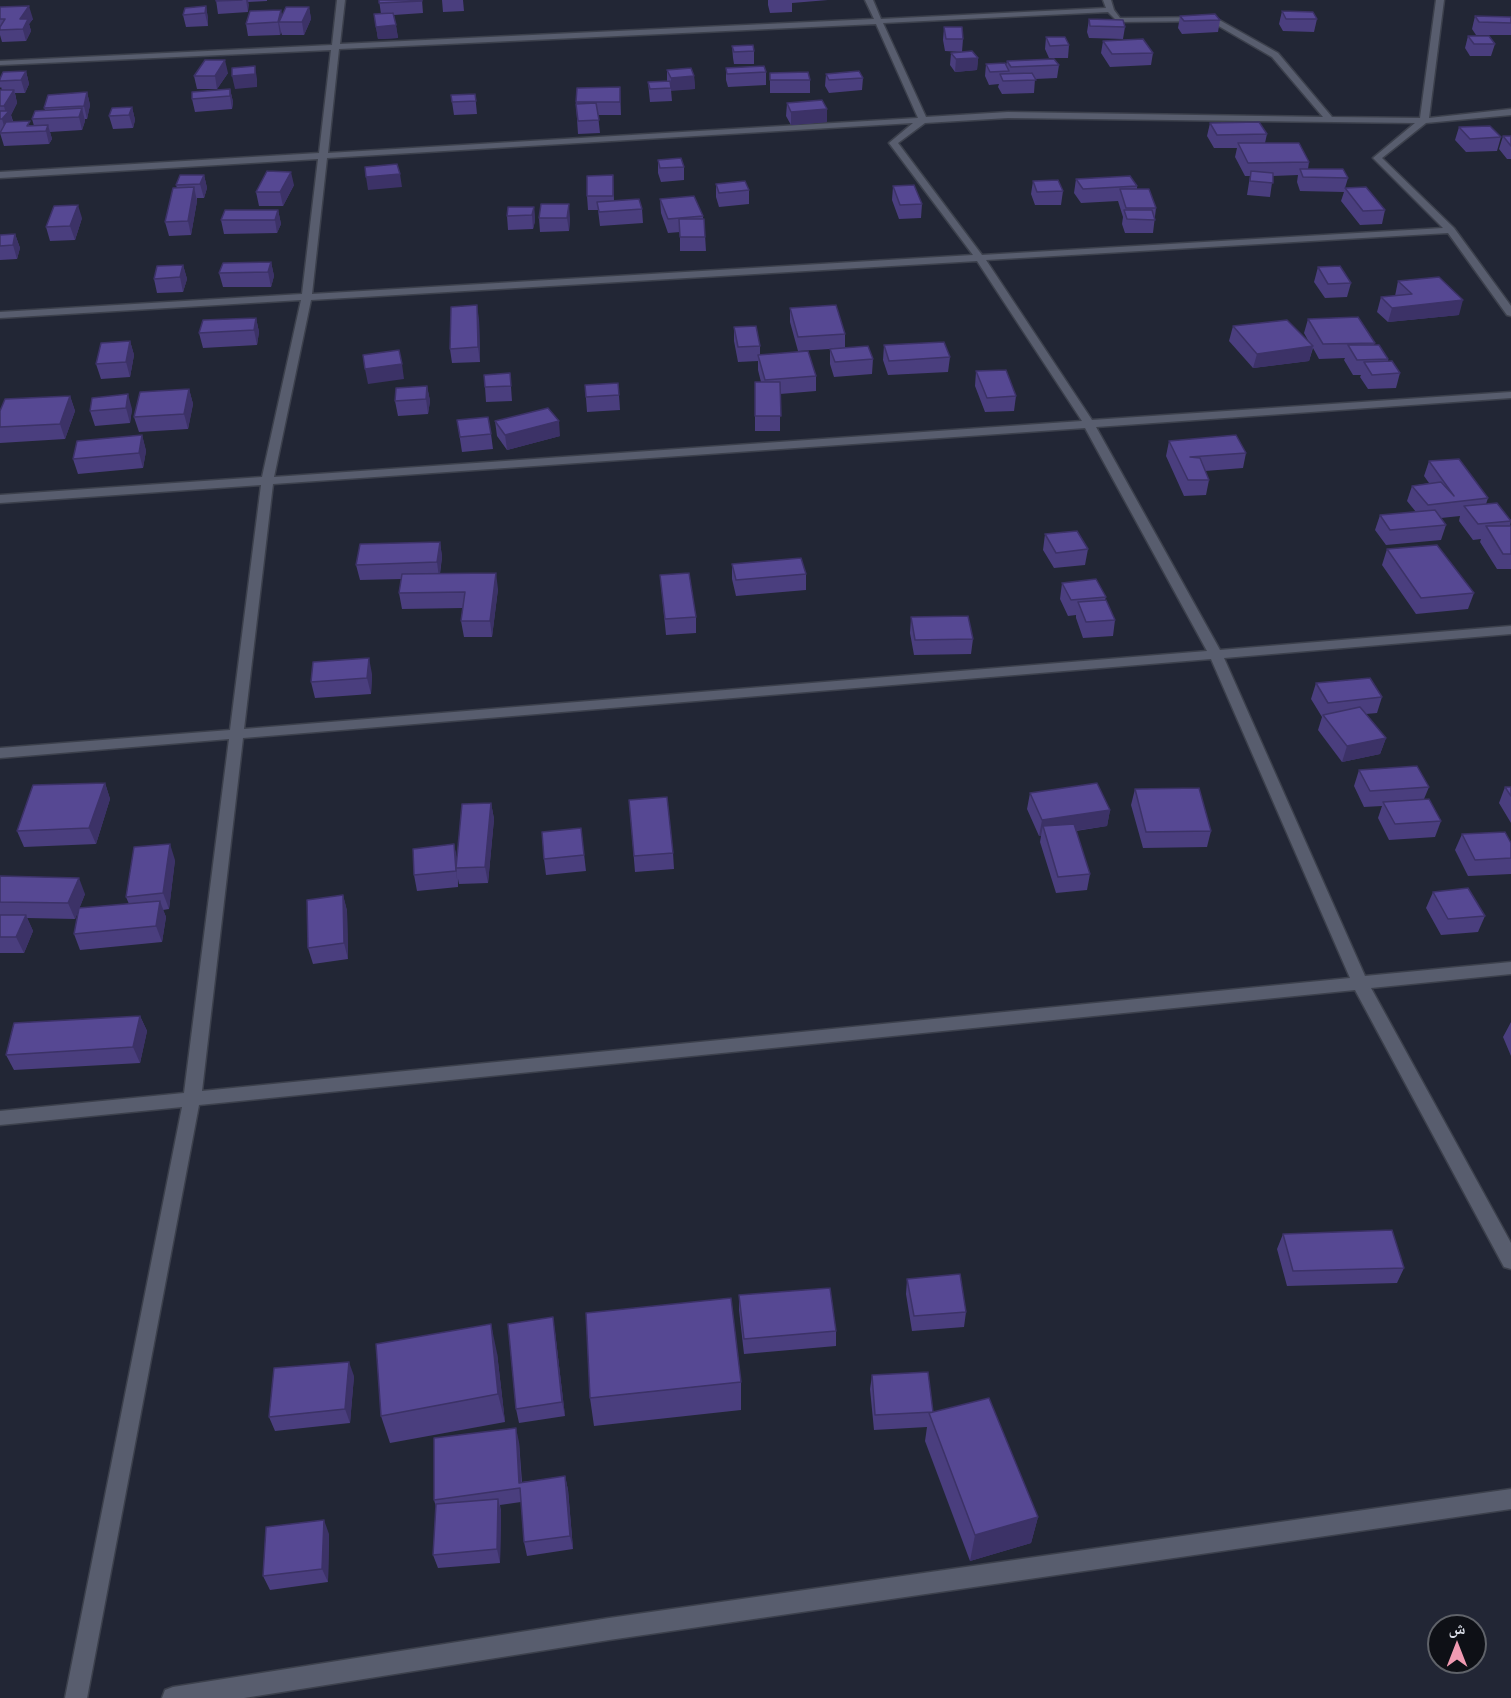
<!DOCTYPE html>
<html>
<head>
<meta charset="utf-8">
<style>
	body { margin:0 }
	#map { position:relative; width:1511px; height:1698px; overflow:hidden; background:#222635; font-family:"Noto Sans","Noto Naskh Arabic",sans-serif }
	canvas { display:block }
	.north { position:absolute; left:1427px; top:1614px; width:60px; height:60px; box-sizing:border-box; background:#0e1016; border:2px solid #5f6269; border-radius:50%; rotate:0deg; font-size:16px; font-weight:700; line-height:24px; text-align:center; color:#d9dce6 }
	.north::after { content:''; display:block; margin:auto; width:21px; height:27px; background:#f19ab2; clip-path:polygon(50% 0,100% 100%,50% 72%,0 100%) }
</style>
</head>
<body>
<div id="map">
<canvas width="1511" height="1698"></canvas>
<div class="north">ش</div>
</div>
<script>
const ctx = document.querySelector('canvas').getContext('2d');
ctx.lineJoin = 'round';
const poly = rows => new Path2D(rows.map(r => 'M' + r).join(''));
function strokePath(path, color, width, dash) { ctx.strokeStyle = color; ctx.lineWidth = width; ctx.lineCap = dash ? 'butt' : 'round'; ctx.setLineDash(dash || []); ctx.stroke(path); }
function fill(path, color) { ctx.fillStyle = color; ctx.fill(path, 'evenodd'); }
const minor = poly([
	[337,0,345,0,340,44,874,19,865,0,873,0,881,19,1106,8,1103,0,1111,0,1114,10,1120,18,1214,17,1278,53,1332,117,1420,118,1436,0,1444,0,1429,118,1511,109,1511,115,1426,123,1382,158,1454,228,1511,306,1511,316,1507,315,1448,233,986,260,1092,420,1511,392,1511,398,1096,427,1220,650,1511,626,1511,634,1224,658,1365,976,1511,962,1511,974,1371,988,1511,1243,1511,1269,1504,1267,1355,990,199,1105,87,1698,65,1698,182,1107,0,1125,0,1111,184,1093,229,739,0,758,0,748,230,730,261,485,0,503,0,495,262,477,301,300,0,318,0,312,302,294,318,159,0,178,0,172,319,153,331,50,0,65,0,61,332,45,337,0],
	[1108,12,1118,22,1210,21,1272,57,1323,117,1008,112,926,117,883,23,1108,12],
	[876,24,918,118,328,153,339,49,876,24],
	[1008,118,1415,123,1373,158,1443,228,982,255,898,143,925,123,1008,118],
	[913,123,889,143,973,255,312,294,327,158,913,123],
	[977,261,1082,421,274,477,311,300,977,261],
	[1085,428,1207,651,244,729,273,484,1085,428],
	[1211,659,1350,978,202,1091,243,738,1211,659],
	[1511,1489,1511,1509,609,1640,244,1698,162,1698,165,1690,173,1687,609,1618,1511,1489]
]);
strokePath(minor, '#3c404c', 3);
fill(minor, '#585d6e');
fill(poly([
	[216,0,267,0,267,1,248,2,248,12,218,14],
	[379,0,422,0,423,13,394,15,398,38,378,39,374,14,381,14],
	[442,0,463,0,464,11,443,12],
	[768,0,828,0,792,3,792,12,770,13,768,5],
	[206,6,208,19,208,26,186,27,183,15],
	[0,7,33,19,29,24,31,31,26,41,2,42,0,35],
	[309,7,311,19,304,35,282,35,281,32,280,35,248,36,246,24,282,15],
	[1282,11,1317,19,1314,32,1283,31,1279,24],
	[1180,16,1220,20,1218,32,1182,34,1178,28],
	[1475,16,1511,17,1511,35,1476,35,1472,29],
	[1089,19,1125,27,1123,39,1089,38,1087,32],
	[944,27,963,39,962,52,945,51,943,40],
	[1468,36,1495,44,1491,56,1470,56,1465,48],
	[1046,37,1069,45,1068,58,1049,58,1045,49],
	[1103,41,1153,53,1151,65,1110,67,1101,53],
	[732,46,754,51,754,64,734,64,733,58],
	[951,53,978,58,977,70,955,72,950,65],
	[1007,61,1059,65,1057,78,1035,79,1034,93,1002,94,998,87,999,84,989,85,985,76,986,64,1006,65],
	[726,68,766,72,766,85,728,87,726,80],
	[667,70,694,76,695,89,671,90,672,101,650,102,648,82,667,81],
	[26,71,29,84,25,93,15,93,17,103,11,115,13,121,34,126,32,119,45,110,44,108,87,92,90,105,87,119,85,119,85,121,82,130,50,132,52,139,49,144,4,146,0,133,0,90,2,90,1,87,0,88,0,79],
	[228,73,217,89,197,89,194,76],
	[770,73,810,80,810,93,770,93],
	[826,74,863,78,862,90,829,93,825,86],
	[620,87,621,115,598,115,600,133,578,134,576,104,577,88],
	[230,89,233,102,232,109,195,112,192,99],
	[475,94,477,114,454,115,451,95],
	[787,103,827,122,791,125,786,116],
	[132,107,135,120,133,128,113,129,109,116],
	[1210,123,1267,134,1265,143,1309,162,1308,169,1348,178,1345,188,1385,210,1382,224,1360,225,1341,201,1344,192,1300,191,1297,182,1298,175,1273,176,1270,197,1247,195,1250,176,1245,176,1235,157,1237,148,1214,148,1207,136],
	[1459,127,1501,137,1497,151,1466,152,1455,140],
	[1503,136,1511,136,1511,159,1507,159,1499,149],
	[658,160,684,167,684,180,661,182,658,173],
	[204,175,207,188,204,198,197,198,197,201,191,235,169,236,165,222,177,188,176,185],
	[613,175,614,201,642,209,643,223,600,226,598,210,588,210,587,196],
	[1076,179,1137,186,1137,189,1156,208,1153,233,1125,233,1122,224,1123,217,1118,201,1081,203,1074,193],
	[1033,181,1063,191,1061,205,1035,205,1031,194],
	[716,184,749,190,749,204,719,207,716,197],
	[294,185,283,206,259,206,256,192],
	[893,186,922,204,921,218,899,219,892,200],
	[660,199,703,216,703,219,704,219,706,251,680,251,680,232,668,233,661,213],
	[534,207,535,221,533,229,508,230,507,216],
	[278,210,281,224,277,233,224,234,221,220],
	[82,218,75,240,50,241,46,227],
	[539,218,570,218,569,231,540,232],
	[15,234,20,248,17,259,0,260,0,235],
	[271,262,274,276,271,287,223,287,219,273],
	[183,265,187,279,183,292,157,293,154,279],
	[1318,267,1351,283,1347,297,1325,298,1314,282],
	[1398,281,1459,315,1388,322,1377,312,1381,297,1395,296],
	[790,308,845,334,845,348,798,351,790,322],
	[256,318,259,332,257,345,203,348,199,333],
	[479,319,480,362,452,363,450,349],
	[1308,319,1375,343,1374,345,1388,359,1388,361,1400,373,1396,388,1368,389,1360,377,1361,375,1353,375,1344,360,1345,358,1319,359,1313,348,1309,361,1253,368,1229,341,1233,326,1310,344,1304,333],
	[734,327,760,346,760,355,816,376,816,391,780,394,780,431,755,431,755,382,761,382,758,370,758,361,738,362,734,341],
	[130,341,134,355,130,377,101,379,96,364],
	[884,345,950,357,948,372,888,375,883,360],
	[830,349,873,359,872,374,834,377,830,364],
	[976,371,1016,396,1014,411,985,412,975,386],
	[510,373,512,401,486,402,485,387],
	[585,385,619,395,620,410,587,412],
	[427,386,430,401,428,414,398,416,395,401],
	[189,389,193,404,188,429,139,432,134,417],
	[70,396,75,411,65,439,0,443,0,411],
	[92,398,132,409,130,423,95,426,90,411],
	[457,420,491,434,493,449,462,452],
	[495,421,560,436,507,450,497,436],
	[142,435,146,451,143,468,78,474,73,459],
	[1169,441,1246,453,1243,468,1205,471,1209,480,1206,495,1184,496,1166,456],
	[1429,461,1488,498,1486,504,1511,520,1510,526,1511,526,1511,569,1497,569,1480,542,1481,539,1473,540,1459,521,1460,516,1441,518,1446,525,1441,540,1386,545,1375,530,1380,515,1416,512,1407,501,1412,486,1429,483,1424,476],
	[1045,534,1088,549,1085,565,1054,568,1043,550],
	[440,542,442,557,440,574,498,589,492,637,464,637,461,621,463,608,402,609,399,593,402,579,360,580,356,565],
	[1387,549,1474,593,1468,609,1416,614,1382,565],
	[732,564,806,574,806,590,736,596,732,579],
	[660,575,696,617,696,633,666,635],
	[1062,583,1106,597,1105,600,1115,620,1113,636,1083,638,1076,618,1076,615,1068,616,1060,599],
	[911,617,973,639,971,654,914,655,910,633],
	[372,674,371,694,315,698,311,682],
	[1316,683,1382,697,1377,713,1366,714,1386,738,1380,754,1342,762,1318,730,1322,717,1311,699],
	[1359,770,1429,787,1424,799,1441,821,1435,837,1389,840,1378,818,1382,806,1364,807,1354,786],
	[105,783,110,799,96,844,24,847,17,831],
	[1505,787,1511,787,1511,823,1499,803],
	[1135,789,1211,831,1207,847,1143,848,1131,805],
	[1030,793,1110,810,1107,826,1076,831,1090,874,1087,890,1056,893,1040,842,1041,836,1039,836,1027,809],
	[629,800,673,853,674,869,635,872],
	[491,803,494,819,488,883,459,884,458,879,458,887,417,891,414,875,454,844,457,860],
	[581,828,586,871,546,875,544,859],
	[1462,834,1511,843,1511,874,1468,876,1455,850],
	[175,860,169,909,163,910,166,917,162,942,80,950,74,934,129,904,126,897],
	[0,876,85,894,75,919,27,918,33,931,24,953,0,953],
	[1433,892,1485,916,1478,932,1441,935,1426,908],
	[343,895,347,911,348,959,313,964,308,948],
	[140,1016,147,1031,140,1063,14,1070,6,1055],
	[1511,1022,1511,1056,1503,1037],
	[1283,1234,1404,1268,1397,1283,1287,1286,1277,1249],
	[907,1279,966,1312,964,1327,912,1331,906,1294],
	[739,1295,836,1331,836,1346,744,1354,739,1310],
	[555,1332,565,1416,519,1423,516,1409],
	[497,1353,505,1422,390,1443,381,1416],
	[872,1375,933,1412,1038,1517,1031,1543,970,1561,925,1441,927,1427,874,1430,870,1389],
	[354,1376,350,1423,275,1431,269,1417],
	[741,1382,741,1410,594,1426,590,1398],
	[519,1442,522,1482,565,1476,568,1490,573,1549,527,1556,524,1542,521,1502,500,1505,501,1512,500,1563,438,1568,433,1555,436,1507,434,1500],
	[329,1534,328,1582,270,1590,263,1576]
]), '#4a3e7e');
fill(poly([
	[246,0,248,0,249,5,248,12],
	[29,6,33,19,29,24,31,31,26,41,20,19],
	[206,6,208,19,208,26,205,13],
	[309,7,311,19,304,35,302,22],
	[281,10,284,22,279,22,281,32,280,35,278,22],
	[396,25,398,38,378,39,376,27],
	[978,58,977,70,955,72,956,59],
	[225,60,228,73,217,89,215,76],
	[255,66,257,79,257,87,235,89,232,76],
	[26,71,29,84,25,93,21,80],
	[694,76,695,89,671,91,671,78],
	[230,89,233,102,232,109,230,96],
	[14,90,17,103,11,115,13,124,6,133,2,119,6,114,4,106],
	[87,92,90,105,87,119,84,106],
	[132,107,135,120,133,128,129,115],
	[82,108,85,121,82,130,79,117],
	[827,109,827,122,791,125,791,112],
	[48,125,52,139,49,144,46,131],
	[291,172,294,185,283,206,280,192],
	[400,174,402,187,368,190,366,177],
	[204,175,207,188,204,198,200,184],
	[194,187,197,201,191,235,188,221],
	[569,204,570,218,569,231,567,218],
	[78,205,82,218,75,240,70,226],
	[534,207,535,221,533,229,532,215],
	[278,210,281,224,277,233,275,220],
	[15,234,20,248,17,259,13,245],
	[271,262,274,276,271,287,268,272],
	[183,265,187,279,183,292,180,277],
	[1463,300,1459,315,1388,322,1392,308],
	[477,305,479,319,480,362,478,347],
	[256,318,259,332,257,345,254,330],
	[130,341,134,355,130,377,126,362],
	[1313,346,1309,361,1253,368,1257,354],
	[402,364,404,379,368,384,365,369],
	[427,386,430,401,428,414,426,399],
	[189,389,193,404,188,429,184,414],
	[128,394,132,409,130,423,126,408],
	[70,396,75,411,65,439,60,424],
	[559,421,560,436,507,450,505,435],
	[142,435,146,451,143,468,139,453],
	[440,542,442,557,439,578,437,562],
	[496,573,498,589,492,637,490,621],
	[369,658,372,674,371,694,367,678],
	[1386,738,1380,754,1342,762,1347,746],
	[105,783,110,799,96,844,89,828],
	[491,803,494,819,488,883,485,867],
	[1110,810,1107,826,1046,835,1043,826,1041,836,1039,836,1042,820],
	[170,844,175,860,169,909,163,893],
	[454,844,457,861,456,868,458,887,456,871],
	[79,878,85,894,75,919,68,903],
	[343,895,347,911,348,959,344,943],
	[160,901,166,917,162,942,156,926],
	[26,915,33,931,24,953,16,937],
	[140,1016,147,1031,140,1063,133,1047],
	[553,1317,555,1332,565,1416,562,1402],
	[491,1324,497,1353,505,1422,498,1394],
	[349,1362,354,1376,350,1423,345,1409],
	[516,1428,519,1442,522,1496,519,1483],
	[565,1476,568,1490,573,1549,570,1536],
	[498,1499,501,1512,500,1563,497,1549],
	[1038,1517,1031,1543,970,1561,975,1535],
	[324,1520,329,1534,328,1582,322,1569]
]), '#3c3267');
const building = poly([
	[216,0,242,0,216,1,216,0],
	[379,0,422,0,422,1,379,3,379,0],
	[29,6,20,19,28,19,23,29,0,30,0,27,5,19,0,19,0,7,29,6],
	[206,6,205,13,183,15,185,8,206,6],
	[286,7,309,7,302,22,279,22,286,7],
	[281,10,278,22,246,24,250,11,281,10],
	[1282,11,1313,12,1317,19,1286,19,1282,11],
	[393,13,396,25,376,27,374,14,393,13],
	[1215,14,1220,20,1184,21,1180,16,1215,14],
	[1475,16,1511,17,1511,23,1479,22,1475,16],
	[1089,19,1123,20,1125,27,1090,26,1089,19],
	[944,27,962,27,963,39,946,39,944,27],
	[1468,36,1489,36,1495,44,1474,44,1468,36],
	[1046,37,1065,37,1069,45,1050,46,1046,37],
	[1143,39,1153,53,1112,54,1103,41,1143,39],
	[753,45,754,51,734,52,732,46,753,45],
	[972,51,978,58,956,59,951,53,972,51],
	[1054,59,1059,65,1011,67,1007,61,1054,59],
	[205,60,225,60,215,76,194,76,205,60],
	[1005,63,1009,71,990,72,986,64,1005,63],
	[255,66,255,74,232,76,232,68,255,66],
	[764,66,766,72,727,74,726,68,764,66],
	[691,68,694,76,671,78,667,70,691,68],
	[26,71,21,80,0,81,0,79,3,72,26,71],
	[859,71,863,78,829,80,826,74,859,71],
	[808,72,810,80,770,80,770,73,808,72],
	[1032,73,1036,80,1003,81,1000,74,1032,73],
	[670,81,671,88,650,89,648,82,670,81],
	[620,87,620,102,576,102,577,88,620,87],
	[230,89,230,96,192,99,192,92,230,89],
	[0,90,14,90,4,106,0,106,0,90],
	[87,92,84,106,44,108,48,95,87,92],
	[475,94,476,101,452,102,451,95,475,94],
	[822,100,827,109,791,112,787,103,822,100],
	[596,103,599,120,578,121,576,104,596,103],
	[132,107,129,115,109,116,112,108,132,107],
	[82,108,79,117,32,119,35,111,82,108],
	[0,111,9,111,2,119,0,119,0,111],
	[30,121,27,126,48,125,46,131,0,133,6,122,30,121],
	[1259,122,1267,134,1217,135,1210,123,1259,122],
	[1490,126,1501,137,1470,139,1459,127,1490,126],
	[1503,136,1511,136,1511,146,1503,136],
	[1238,143,1299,143,1309,162,1248,163,1238,143],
	[681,158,684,167,660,168,658,160,681,158],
	[397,164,400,174,366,177,365,167,397,164],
	[1300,169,1343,169,1348,178,1303,177,1300,169],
	[267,171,291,172,280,192,256,192,267,171],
	[1251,171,1273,173,1273,183,1250,181,1251,171],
	[180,175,204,175,200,184,176,185,180,175],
	[613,175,613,196,587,196,587,176,613,175],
	[1130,176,1137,186,1083,189,1076,179,1130,176],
	[1058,180,1063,191,1037,192,1033,181,1058,180],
	[745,181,749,190,719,193,716,184,745,181],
	[914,185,922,204,900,205,893,186,914,185],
	[194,187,188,221,165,222,173,188,194,187],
	[1366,187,1385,210,1363,211,1345,188,1366,187],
	[1120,189,1149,189,1156,208,1126,208,1120,189],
	[694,196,703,216,668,219,660,199,694,196],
	[639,199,642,209,599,212,597,202,639,199],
	[541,204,569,204,567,218,539,218,541,204],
	[78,205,70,226,46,227,54,206,78,205],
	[508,207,534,207,532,215,507,216,508,207],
	[225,210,278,210,275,220,221,220,225,210],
	[1124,210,1152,210,1155,220,1127,219,1124,210],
	[679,219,704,219,705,237,680,237,679,219],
	[15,234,13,245,0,246,0,235,15,234],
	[271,262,268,272,219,273,223,263,271,262],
	[183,265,180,277,154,279,157,266,183,265],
	[1340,266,1351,283,1328,284,1318,267,1340,266],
	[1439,277,1463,300,1392,308,1381,297,1412,294,1398,281,1439,277],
	[477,305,478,347,450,349,451,307,477,305],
	[836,305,845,334,798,337,790,308,836,305],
	[1358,317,1375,343,1323,344,1308,319,1358,317],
	[256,318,254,330,199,333,203,320,256,318],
	[1287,320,1313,346,1257,354,1233,326,1287,320],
	[756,326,760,346,738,347,734,327,756,326],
	[130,341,126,362,96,364,101,343,130,341],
	[944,342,950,357,889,361,884,345,944,342],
	[1348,345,1379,345,1388,359,1357,360,1348,345],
	[868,346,873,359,835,362,830,349,868,346],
	[399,350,402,364,365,369,363,355,399,350],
	[808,351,816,376,765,380,758,355,808,351],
	[1392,361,1400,373,1372,375,1364,362,1392,361],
	[1006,370,1016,396,987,398,976,371,1006,370],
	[510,373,511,386,485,387,484,375,510,373],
	[755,382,780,382,781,416,755,416,755,382],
	[618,383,619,395,586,397,585,385,618,383],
	[427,386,426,399,395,401,396,388,427,386],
	[189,389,184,414,134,417,140,392,189,389],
	[128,394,126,408,90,411,92,398,128,394],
	[70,396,60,424,0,427,0,411,5,399,70,396],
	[548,408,559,421,505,435,495,421,548,408],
	[488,417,491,434,460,437,457,420,488,417],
	[142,435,139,453,73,459,77,441,142,435],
	[1236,435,1246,453,1190,457,1200,458,1209,480,1188,480,1169,441,1236,435],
	[1459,459,1488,498,1428,505,1412,486,1441,482,1454,496,1429,461,1459,459],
	[1497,503,1511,521,1478,524,1464,506,1497,503],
	[1435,510,1446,525,1390,530,1380,515,1435,510],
	[1486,526,1511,526,1511,554,1503,554,1486,526],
	[1077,531,1088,549,1056,553,1045,534,1077,531],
	[440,542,437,562,356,565,360,544,440,542],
	[1437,545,1474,593,1421,598,1387,549,1437,545],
	[801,558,806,574,736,580,732,564,801,558],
	[496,573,490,621,461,621,465,592,399,593,402,574,496,573],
	[689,573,696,617,665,619,660,575,689,573],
	[1096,579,1106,597,1071,600,1062,583,1096,579],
	[1106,600,1115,620,1086,622,1078,602,1106,600],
	[968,616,973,639,915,640,911,617,968,616],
	[369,658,367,678,311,682,313,662,369,658],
	[1370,678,1382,697,1328,703,1316,683,1370,678],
	[1360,707,1386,738,1347,746,1323,715,1360,707],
	[1417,766,1429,787,1370,791,1359,770,1417,766],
	[105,783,89,828,17,831,33,785,105,783],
	[1097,783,1110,810,1042,820,1030,793,1097,783],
	[1505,787,1511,787,1511,796,1505,787],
	[1199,788,1211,831,1146,832,1135,789,1199,788],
	[667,797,673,853,634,856,629,800,667,797],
	[1429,799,1441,821,1395,824,1383,802,1429,799],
	[491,803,485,867,456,868,462,804,491,803],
	[1074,824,1090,874,1058,877,1043,826,1074,824],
	[581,828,584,855,544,859,542,832,581,828],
	[1505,832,1511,843,1511,858,1475,860,1462,834,1505,832],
	[170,844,163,893,126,897,134,847,170,844],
	[454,844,456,871,414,875,413,849,454,844],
	[0,876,79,878,68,903,0,902,0,876],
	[1468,888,1485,916,1448,919,1433,892,1468,888],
	[343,895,344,943,308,948,307,900,343,895],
	[160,901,156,926,74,934,79,908,160,901],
	[0,915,26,915,16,937,0,937,0,915],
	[140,1016,133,1047,6,1055,14,1023,140,1016],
	[1392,1230,1404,1268,1293,1271,1283,1234,1392,1230],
	[960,1274,966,1312,914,1316,907,1279,960,1274],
	[830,1288,836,1331,744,1339,739,1295,830,1288],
	[731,1298,741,1382,590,1398,586,1313,731,1298],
	[553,1317,562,1402,516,1409,508,1324,553,1317],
	[491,1324,498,1394,381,1416,376,1344,491,1324],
	[349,1362,345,1409,269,1417,274,1368,349,1362],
	[928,1372,933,1412,875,1415,872,1375,928,1372],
	[989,1398,1038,1517,975,1535,929,1413,989,1398],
	[516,1428,519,1483,565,1476,570,1536,524,1542,520,1488,434,1500,434,1438,516,1428],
	[498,1499,497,1549,433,1555,436,1504,498,1499],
	[324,1520,322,1569,263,1576,266,1527,324,1520]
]);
fill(building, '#564893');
strokePath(building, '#3c3267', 1.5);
</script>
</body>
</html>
